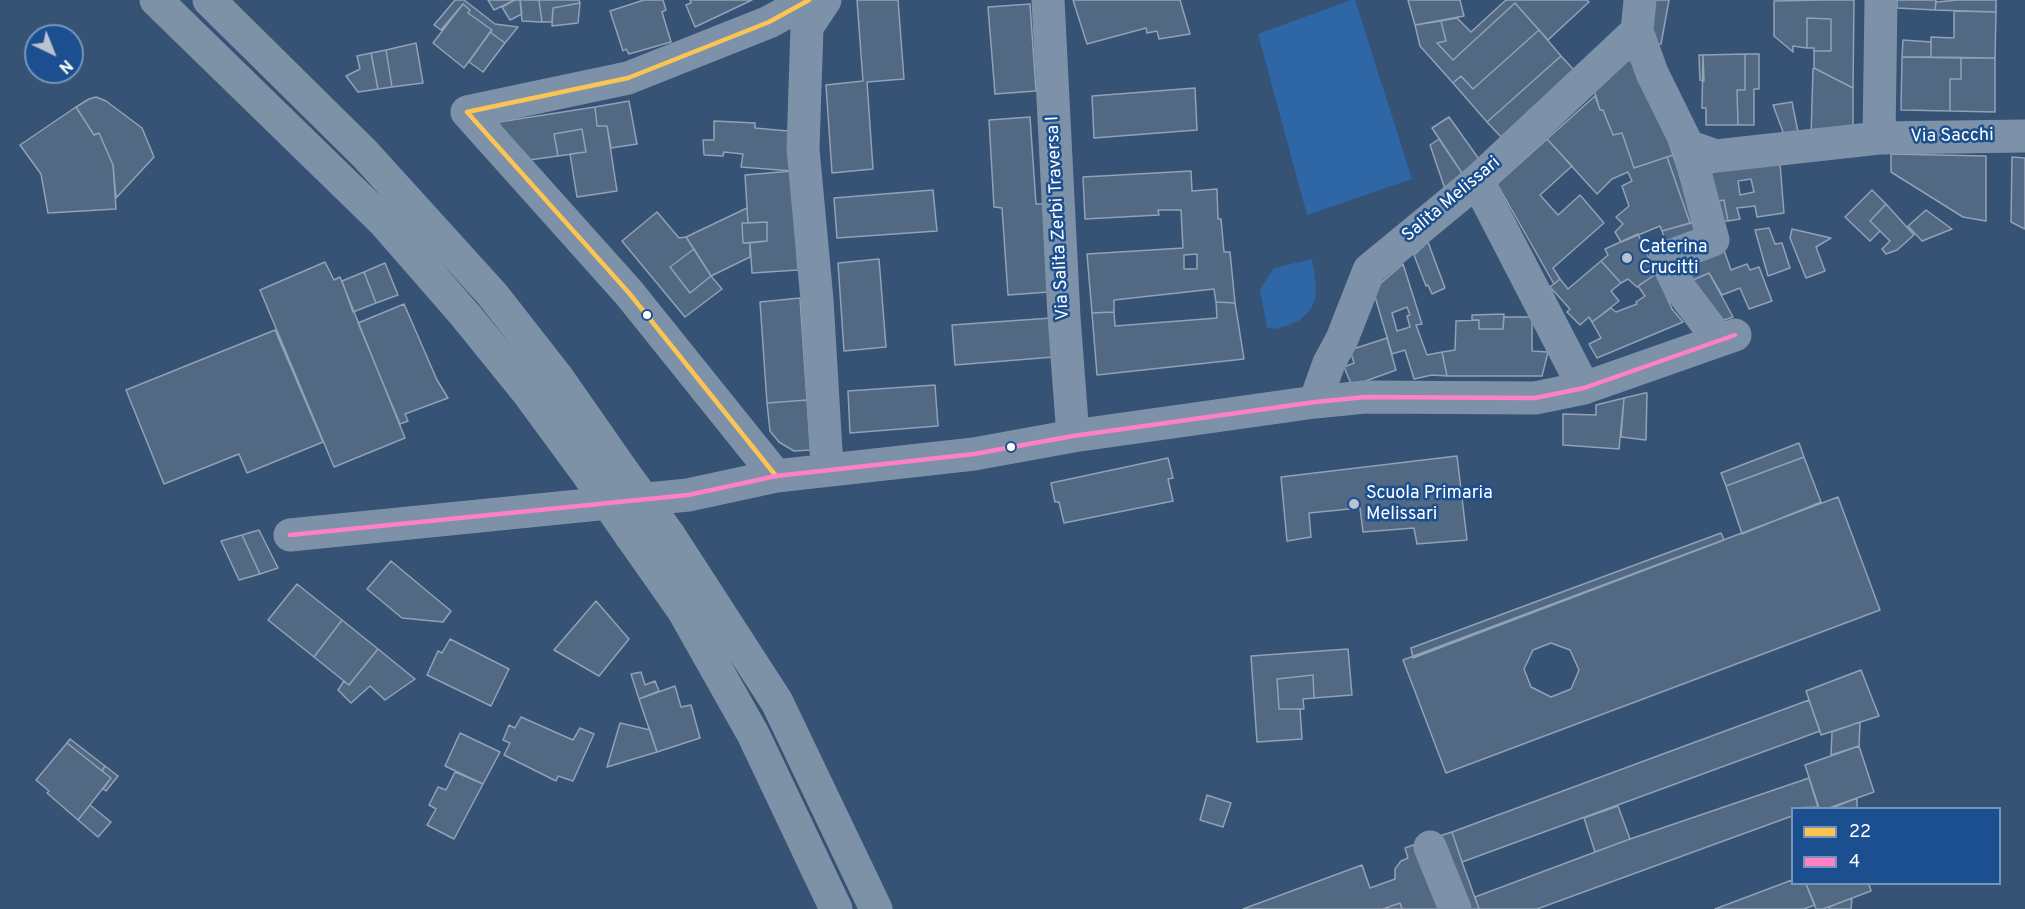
<!DOCTYPE html>
<html>
<head>
<meta charset="utf-8">
<style>
	body { margin:0 }
	#map { position:relative; width:2025px; height:909px; overflow:hidden; background:#365274; font-family:Overpass,sans-serif }
	canvas { display:block }
	.legend { position:absolute; left:1791px; top:807px; width:210px; height:78px; box-sizing:border-box; background:#1b4f8f; border:2px solid #7695bc; margin:0; padding:8px 10px; list-style:none; font-size:18px; color:#fff }
	.legend li { display:flex; align-items:center; gap:12px; height:30px }
	.legend b { width:30px; border:2px solid #7695bc }
	.north { position:absolute; left:24px; top:24px; width:60px; height:60px; box-sizing:border-box; background:#1b4f8f; border:2px solid #7695bc; border-radius:50%; rotate:137deg; font-size:16px; font-weight:700; line-height:24px; text-align:center; color:#fff }
	.north::after { content:''; display:block; margin:auto; width:21px; height:27px; background:#b9c2ce; clip-path:polygon(50% 0,100% 100%,50% 72%,0 100%) }
</style>
</head>
<body>
<div id="map">
<canvas width="2025" height="909"></canvas>
<ul class="legend">
<li><b style="height:8px;background:#fcc553"></b>22</li>
<li><b style="height:8px;background:#ff80c5"></b>4</li>
</ul>
<div class="north">N</div>
</div>
<script>
const ctx = document.querySelector('canvas').getContext('2d');
ctx.lineJoin = 'round';
function fill(path, color) { ctx.fillStyle = color; ctx.fill(path, 'evenodd'); }
const poly = rows => new Path2D(rows.map(r => 'M' + r).join(''));
function strokePath(path, color, width, dash) { ctx.strokeStyle = color; ctx.lineWidth = width; ctx.lineCap = dash ? 'butt' : 'round'; ctx.setLineDash(dash || []); ctx.stroke(path); }
function label(font, color, halo, rows, align = 'center') {
  ctx.font = font + ' Overpass,sans-serif'; ctx.lineWidth = 5; ctx.setLineDash([]); ctx.textBaseline = 'middle'; ctx.strokeStyle = halo; ctx.fillStyle = color; for (const [text, x, y, turn = 0] of rows) {
    ctx.save(); ctx.translate(x, y); ctx.rotate((+turn || 0) * Math.PI / 180); ctx.textAlign = isNaN(turn) ? turn : align; if (halo) ctx.strokeText(text, 0, 0); ctx.fillText(text, 0, 0); ctx.restore();
  }
}
fill(poly([
	[1351,0,1355,0,1412,179,1307,215,1258,34],
	[1312,259,1316,285,1315,299,1311,309,1300,320,1289,325,1276,329,1267,328,1260,289,1274,268]
]), '#2f66a5');
const building = poly([
	[455,0,464,0,495,24,518,27,505,43,490,32,492,30,468,13,470,10,463,4,441,30,434,25,455,0],
	[488,0,515,0,494,10,488,0],
	[515,0,520,0,522,14,510,20,502,7,515,0],
	[520,0,539,0,542,22,522,21,520,0],
	[539,0,579,0,580,3,553,8,552,22,542,22,539,0],
	[644,0,663,0,666,10,662,12,671,42,629,54,626,49,623,51,610,11,644,0],
	[690,0,752,0,695,27,686,5,691,3,690,0],
	[857,0,898,0,904,79,867,82,873,169,832,173,826,85,863,81,857,0],
	[1073,0,1180,0,1190,34,1159,39,1157,31,1147,33,1146,28,1087,44,1073,0],
	[1408,0,1460,0,1464,16,1415,25,1408,0],
	[1506,0,1587,0,1589,2,1548,40,1515,3,1453,60,1437,43,1446,41,1441,21,1457,18,1471,32,1506,0],
	[1646,0,1669,0,1661,44,1654,46,1646,0],
	[1823,0,1854,0,1853,88,1814,68,1814,51,1831,51,1831,19,1807,18,1807,48,1793,46,1793,52,1774,36,1774,1,1823,0],
	[1897,0,1936,0,1935,10,1897,8,1897,0],
	[1958,0,1996,0,1996,12,1935,10,1936,2,1958,0],
	[580,3,578,23,552,26,553,8,580,3],
	[1515,3,1539,30,1473,89,1461,76,1453,83,1420,46,1415,25,1441,21,1446,41,1437,43,1453,60,1515,3],
	[463,4,470,10,468,13,492,30,464,68,433,43,463,4],
	[1030,4,1036,91,995,94,988,7,1030,4],
	[1954,11,1996,12,1995,58,1931,57,1931,37,1954,38,1954,11],
	[1807,18,1831,19,1831,51,1814,51,1814,48,1807,48,1807,18],
	[1539,30,1561,56,1487,122,1453,83,1461,76,1473,89,1539,30],
	[490,32,505,43,483,72,469,62,490,32],
	[1903,40,1931,42,1931,57,1902,57,1903,40],
	[416,43,423,83,392,87,386,50,416,43],
	[386,50,392,87,378,89,371,53,386,50],
	[371,53,378,89,358,92,346,76,360,69,357,56,371,53],
	[1745,54,1745,90,1737,90,1738,125,1706,125,1706,108,1702,108,1703,55,1745,54],
	[1745,54,1759,54,1759,89,1754,89,1754,125,1738,125,1737,90,1745,90,1745,54],
	[1699,55,1703,55,1704,81,1700,80,1699,55],
	[1561,56,1574,70,1501,137,1487,122,1561,56],
	[1640,57,1673,155,1634,168,1622,133,1613,135,1603,110,1600,110,1592,83,1607,68,1640,57],
	[1902,57,1961,58,1961,79,1950,79,1950,111,1901,110,1902,57],
	[1961,58,1995,58,1995,112,1950,111,1950,79,1961,79,1961,58],
	[1814,68,1853,88,1853,130,1811,137,1813,69,1814,68],
	[1195,88,1197,130,1094,138,1092,96,1195,88],
	[1595,96,1600,110,1603,110,1613,135,1622,133,1634,168,1667,157,1690,223,1662,231,1660,226,1621,242,1615,232,1623,224,1616,217,1629,206,1622,186,1632,181,1628,172,1612,179,1597,194,1547,139,1595,96],
	[96,97,106,101,142,128,154,157,116,198,113,165,99,133,94,135,76,107,89,99,96,97],
	[629,101,637,144,611,148,607,126,597,126,595,107,629,101],
	[1792,102,1799,137,1786,140,1773,105,1792,102],
	[76,107,94,135,99,133,113,165,116,209,48,213,41,174,20,145,76,107],
	[595,107,597,126,607,126,617,191,577,197,570,154,586,152,582,129,554,134,558,156,529,160,503,140,499,122,595,107],
	[1030,117,1036,204,1043,204,1049,292,1008,295,1002,208,994,207,989,120,1030,117],
	[1449,117,1481,162,1464,176,1432,128,1449,117],
	[714,121,755,123,755,128,788,131,792,171,741,167,743,154,724,152,723,156,704,155,703,140,714,140,714,121],
	[582,129,586,152,558,156,554,134,582,129],
	[1439,139,1464,176,1446,192,1430,145,1439,139],
	[1547,139,1572,166,1540,195,1558,215,1580,195,1604,223,1553,268,1560,279,1554,284,1497,184,1547,139],
	[1891,154,1986,156,1986,221,1963,217,1891,172,1891,154],
	[1673,155,1695,221,1690,223,1667,157,1673,155],
	[2012,157,2025,158,2025,229,2011,222,2012,157],
	[1780,164,1784,213,1757,217,1755,206,1737,208,1740,219,1728,221,1724,200,1706,203,1697,175,1737,168,1780,164],
	[1751,179,1754,192,1740,195,1738,181,1751,179],
	[792,171,798,270,752,273,750,243,767,241,767,222,748,223,745,175,792,171],
	[1191,171,1192,191,1217,189,1218,219,1221,219,1224,252,1230,252,1235,303,1216,302,1214,289,1114,300,1114,312,1092,313,1087,254,1183,248,1181,210,1158,210,1159,215,1085,219,1083,177,1191,171],
	[1197,254,1197,269,1184,269,1184,255,1197,254],
	[933,190,937,231,837,238,834,198,933,190],
	[1872,190,1886,204,1870,221,1880,231,1870,241,1845,217,1872,190],
	[1724,200,1728,221,1713,222,1706,203,1724,200],
	[1886,204,1914,235,1897,250,1886,254,1882,249,1890,241,1870,221,1886,204],
	[747,208,748,223,742,223,743,243,750,243,750,257,711,276,686,237,747,208],
	[1926,210,1952,229,1922,241,1908,226,1926,210],
	[657,212,679,238,686,237,694,249,670,267,690,293,711,276,722,289,685,317,622,241,657,212],
	[1702,220,1708,238,1669,251,1662,231,1702,220],
	[767,222,767,241,743,243,742,223,767,222],
	[1769,228,1775,244,1782,243,1790,268,1768,276,1755,230,1769,228],
	[1792,229,1831,238,1816,247,1825,271,1806,278,1790,238,1792,229],
	[1638,234,1656,274,1637,287,1628,279,1621,283,1601,261,1608,255,1605,249,1638,234],
	[1428,242,1445,288,1432,294,1428,285,1426,286,1414,255,1428,242],
	[1721,242,1731,270,1747,264,1750,270,1759,267,1772,301,1749,309,1740,288,1722,295,1709,273,1684,284,1677,259,1721,242],
	[694,249,711,276,690,293,670,267,694,249],
	[879,259,886,347,844,351,838,263,879,259],
	[1601,261,1621,283,1611,291,1619,301,1592,322,1589,317,1580,325,1567,312,1570,309,1550,287,1560,279,1568,289,1601,261],
	[325,262,334,280,340,277,405,438,334,467,260,290,325,262],
	[385,263,398,295,376,303,364,272,385,263],
	[1403,264,1422,324,1416,325,1427,355,1442,352,1447,376,1432,375,1414,379,1405,350,1392,354,1373,290,1403,264],
	[1407,307,1410,315,1407,316,1410,327,1397,331,1392,313,1407,307],
	[364,272,376,303,353,312,342,281,364,272],
	[1709,273,1733,317,1715,323,1684,284,1709,273],
	[1656,274,1672,309,1683,322,1597,358,1589,344,1601,338,1592,322,1611,308,1616,312,1637,304,1636,302,1645,296,1638,286,1656,274],
	[800,298,807,400,767,403,760,302,800,298],
	[1216,302,1235,303,1244,359,1097,375,1092,313,1114,312,1115,326,1217,318,1216,302],
	[404,304,437,380,448,398,405,414,408,421,400,424,358,323,404,304],
	[1504,314,1503,329,1479,329,1479,320,1472,320,1472,315,1504,314],
	[1504,317,1532,317,1532,351,1548,352,1542,376,1447,376,1442,352,1455,350,1456,321,1479,320,1479,329,1503,329,1504,317],
	[1051,318,1054,357,955,365,952,325,1051,318],
	[275,330,323,442,247,473,239,454,164,484,126,390,275,330],
	[1387,338,1396,370,1352,386,1344,367,1354,363,1350,350,1387,338],
	[935,385,938,426,850,433,848,391,935,385],
	[1645,393,1647,393,1646,440,1621,437,1624,398,1645,393],
	[1624,398,1619,449,1563,445,1563,414,1596,415,1596,405,1624,398],
	[807,400,811,450,794,451,779,442,770,431,767,403,807,400],
	[1799,443,1804,457,1726,486,1721,473,1799,443],
	[1457,456,1467,540,1417,544,1414,528,1363,532,1360,508,1309,513,1311,537,1287,541,1281,477,1457,456],
	[1804,457,1821,502,1742,534,1726,486,1804,457],
	[1168,458,1173,478,1168,479,1173,501,1064,523,1059,502,1055,502,1051,483,1168,458],
	[1838,497,1880,610,1446,773,1403,660,1838,497],
	[259,530,278,568,260,574,242,535,259,530],
	[1721,533,1724,540,1413,658,1411,648,1721,533],
	[242,535,260,574,239,580,221,541,242,535],
	[391,561,451,611,443,622,402,618,367,589,391,561],
	[297,584,342,620,314,657,268,620,297,584],
	[596,601,629,639,599,676,554,650,596,601],
	[342,620,378,649,349,685,314,657,342,620],
	[450,639,509,669,491,706,427,675,438,651,442,653,450,639],
	[1551,643,1570,650,1579,670,1571,689,1551,697,1531,687,1524,669,1533,650,1551,643],
	[378,649,415,679,385,700,370,686,351,703,338,690,344,681,349,685,378,649],
	[1348,649,1352,695,1314,698,1313,675,1277,679,1279,709,1300,709,1302,739,1257,742,1251,656,1348,649],
	[1861,670,1879,716,1821,735,1806,691,1861,670],
	[641,672,645,685,655,681,659,691,639,699,631,674,641,672],
	[1313,675,1314,698,1303,699,1304,709,1279,709,1277,679,1313,675],
	[675,686,681,707,691,705,700,738,657,752,639,699,675,686],
	[1809,700,1820,731,1462,862,1452,832,1809,700],
	[521,717,573,740,580,728,594,734,573,781,558,776,556,781,504,755,510,743,503,740,509,725,515,728,521,717],
	[1860,722,1859,746,1831,755,1832,732,1860,722],
	[620,723,650,730,657,752,607,767,620,723],
	[460,733,500,752,483,784,445,766,460,733],
	[70,739,105,766,102,771,67,743,70,739],
	[67,743,111,778,78,820,47,793,49,791,36,780,67,743],
	[1859,746,1874,792,1829,808,1819,808,1805,765,1859,746],
	[105,766,118,776,106,791,103,789,111,778,102,771,105,766],
	[455,772,483,784,454,839,427,825,436,809,429,805,438,787,446,790,455,772],
	[1809,778,1818,807,1792,808,1792,816,1537,909,1479,909,1475,897,1630,839,1809,778],
	[1207,795,1231,803,1223,827,1200,820,1207,795],
	[1857,798,1857,808,1832,808,1857,798],
	[90,805,111,822,98,837,78,820,90,805],
	[1618,806,1630,839,1595,852,1584,818,1618,806],
	[1452,832,1462,862,1479,909,1453,909,1427,840,1452,832],
	[1427,840,1453,909,1402,909,1400,903,1383,909,1243,909,1362,865,1370,888,1395,879,1395,869,1401,861,1408,858,1405,848,1427,840],
	[1792,880,1792,884,1806,884,1815,905,1804,909,1715,909,1792,880],
	[1806,884,1869,884,1871,891,1823,909,1816,909,1806,884],
	[1852,898,1851,909,1829,909,1829,907,1852,898],
	[1400,903,1402,909,1383,909,1400,903]
]);
fill(building, '#526984');
strokePath(building, '#92a2b6', 1.5);
strokePath(poly([
	[825,0,807,27,803,149,817,300,826,451,829,470],
	[1048,0,1064,317,1073,436],
	[1640,0,1637,31,1652,73,1688,146,1716,156,1879,138,2025,136],
	[1879,138,1881,0],
	[1688,146,1713,240,1665,258,1681,290,1719,340],
	[1477,181,1584,388],
	[1315,402,1329,363,1342,339,1369,270,1477,181,1637,31],
	[776,476,629,293,467,112,628,78,769,22,809,0],
	[290,535,688,495,776,476,974,454,1073,436,1315,402,1365,397,1535,398,1584,388,1735,335],
	[1430,847,1455,909]
]), '#7d92a8', 33);
strokePath(poly([
	[156,0,384,222,466,316,526,390,590,477],
	[209,0,365,154,492,294,557,377,624,473],
	[669,535,777,702,876,909],
	[631,536,683,610,753,734,836,909]
]), '#7e92a7', 33);
strokePath(poly([
	[624,473,669,535],
	[590,477,631,536]
]), '#7e92a7', 33);
strokePath(poly([
	[776,476,629,293,467,112,628,78,769,22,809,0]
]), '#fcc553', 4.5);
strokePath(poly([
	[290,535,688,495,776,476,974,454,1073,436,1315,402,1365,397,1535,398,1584,388,1735,335]
]), '#ff80c5', 4.5);
for (const [x, y, r, color] of [
	[1627,258,6,"#b9c2ce"],
	[647,315,5,"#fff"],
	[1011,447,5,"#fff"],
	[1354,504,6,"#b9c2ce"]
]) { const dot = new Path2D(); dot.arc(x, y, r, 0, 2 * Math.PI); ctx.fillStyle = color; ctx.fill(dot); strokePath(dot, '#1b4f8f', 2); }
label('18px', '#fff', '#1b4f8f', [
	["Via Sacchi",1952,137,-1],
	["Salita Melissari",1452,200,-40],
	["Via Salita Zerbi Traversa I",1059,218,-93]
]);
label('18px', '#fff', '#1b4f8f', [
	["Caterina",1639,248],
	["Crucitti",1639,269],
	["Scuola Primaria",1366,494],
	["Melissari",1366,515]
], 'left');
</script>
</body>
</html>
